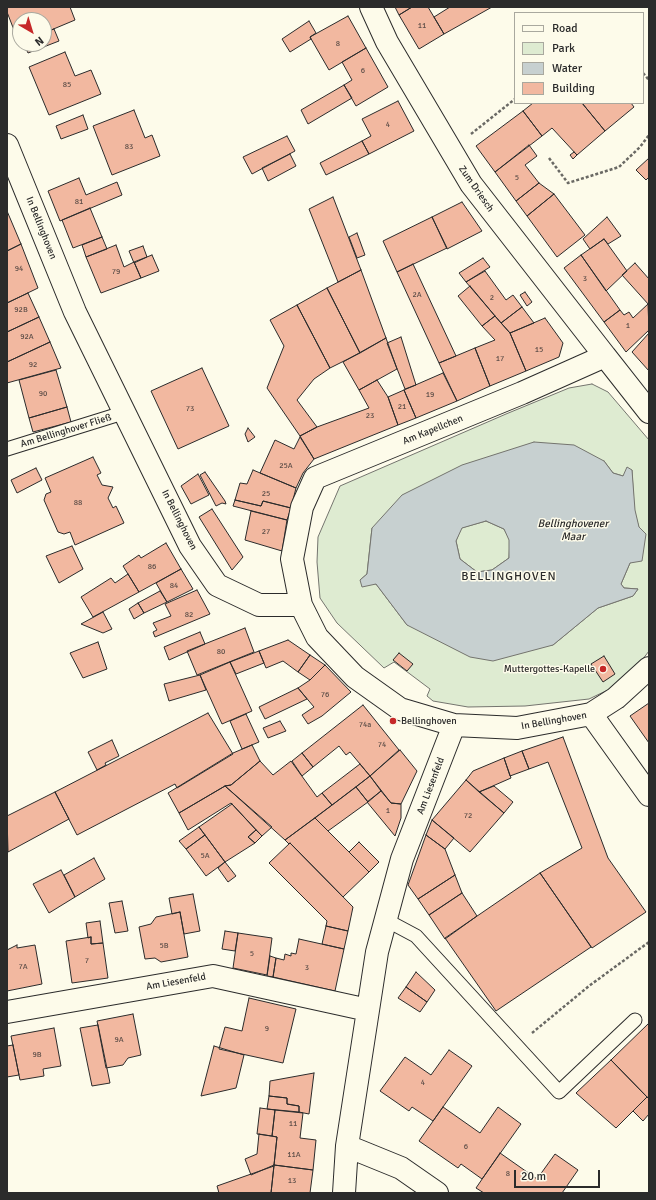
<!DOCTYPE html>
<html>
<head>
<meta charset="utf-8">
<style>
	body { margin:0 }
	#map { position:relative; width:656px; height:1200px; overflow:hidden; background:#fdfbea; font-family:Signika,sans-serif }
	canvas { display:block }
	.frame { position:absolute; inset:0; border:8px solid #2b2b2b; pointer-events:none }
	.legend { position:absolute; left:514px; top:12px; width:130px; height:92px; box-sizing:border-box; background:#fdfbea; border:1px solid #a9a89e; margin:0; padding:5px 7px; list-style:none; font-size:12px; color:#2b2b2b }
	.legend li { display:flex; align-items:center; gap:8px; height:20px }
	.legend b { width:20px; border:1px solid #a9a89e }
	.north { position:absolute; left:12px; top:12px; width:40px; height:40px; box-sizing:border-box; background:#fdfbea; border:1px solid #a9a89e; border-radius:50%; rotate:142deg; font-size:11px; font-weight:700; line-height:16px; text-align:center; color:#2b2b2b }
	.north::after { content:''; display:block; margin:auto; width:14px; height:18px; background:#c62828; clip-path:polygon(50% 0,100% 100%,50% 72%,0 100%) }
	.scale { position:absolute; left:514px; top:1170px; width:86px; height:18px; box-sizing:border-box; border:2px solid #2b2b2b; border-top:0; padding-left:5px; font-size:12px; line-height:14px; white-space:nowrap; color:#2b2b2b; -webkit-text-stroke:3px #fdfbea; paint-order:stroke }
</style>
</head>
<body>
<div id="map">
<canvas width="656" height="1200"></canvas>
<div class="frame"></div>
<ul class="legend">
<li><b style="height:5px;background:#fdfbea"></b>Road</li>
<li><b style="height:11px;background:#deebd1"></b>Park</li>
<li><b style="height:11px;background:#c7d0d0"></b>Water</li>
<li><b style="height:11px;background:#f2b8a0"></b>Building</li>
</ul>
<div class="north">N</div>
<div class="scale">20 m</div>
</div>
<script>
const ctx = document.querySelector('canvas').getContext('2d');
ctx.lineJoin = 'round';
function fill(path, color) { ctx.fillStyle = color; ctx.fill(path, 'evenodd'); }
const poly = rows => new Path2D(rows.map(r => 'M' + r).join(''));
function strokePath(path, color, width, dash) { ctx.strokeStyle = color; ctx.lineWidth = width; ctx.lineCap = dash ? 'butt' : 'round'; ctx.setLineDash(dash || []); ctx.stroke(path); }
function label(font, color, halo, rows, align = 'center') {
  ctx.font = font + ' Signika,sans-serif'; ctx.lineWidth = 3; ctx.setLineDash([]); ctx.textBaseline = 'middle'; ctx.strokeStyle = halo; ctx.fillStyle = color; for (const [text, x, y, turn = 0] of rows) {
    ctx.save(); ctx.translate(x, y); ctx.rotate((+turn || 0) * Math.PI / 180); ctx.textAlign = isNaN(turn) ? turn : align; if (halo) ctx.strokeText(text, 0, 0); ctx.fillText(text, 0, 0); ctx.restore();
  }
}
const green = poly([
	[592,384,608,392,649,440,649,651,639,664,612,688,589,699,525,706,468,707,433,701,427,696,430,689,394,662,384,668,337,623,320,598,317,562,318,537,340,486,506,414,569,388,592,384],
	[604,461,613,473,623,476,632,470,634,510,639,528,630,563,621,584,624,588,638,589,633,596,598,608,553,645,407,625,376,584,360,580,367,574,372,528,604,461],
	[486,521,504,529,510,540,509,558,492,570,477,572,460,559,456,541,461,528,486,521]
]);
fill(green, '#deebd1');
strokePath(green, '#74746e', 1);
const water = poly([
	[534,442,574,445,604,461,613,473,623,476,627,467,632,470,635,510,639,527,646,534,642,561,630,563,621,584,624,588,638,589,633,596,598,608,553,645,493,661,470,657,407,625,376,584,362,587,360,580,367,574,372,528,402,495,462,465,534,442],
	[486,521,504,529,509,540,509,558,492,570,477,572,460,559,456,541,462,528,486,521]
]);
fill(water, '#c7d0d0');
strokePath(water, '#74746e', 1);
const building = poly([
	[7,7,70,7,75,20,44,33,44,20,20,20,19,43,7,12,7,7],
	[395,7,412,7,399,15,395,7],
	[412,7,428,7,444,34,419,49,399,15,412,7],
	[450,7,492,7,444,34,434,17,450,7],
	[348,16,366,48,329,70,310,37,348,16],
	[309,21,316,33,310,37,311,39,290,52,282,39,309,21],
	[54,29,59,41,28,53,24,44,44,44,44,33,54,29],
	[366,48,388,87,356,106,344,85,352,80,342,62,366,48],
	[65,52,75,76,91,70,101,94,49,115,29,67,65,52],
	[344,85,352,98,308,124,301,110,344,85],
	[398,101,414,131,369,154,362,141,371,136,362,119,398,101],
	[533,103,582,103,605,131,577,155,552,128,542,136,523,111,533,103],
	[582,103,631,103,634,107,605,131,582,103],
	[134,110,145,138,152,135,160,156,112,175,93,126,134,110],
	[523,111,542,136,495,172,476,146,523,111],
	[83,115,88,129,61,139,56,126,83,115],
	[287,136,295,151,252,174,243,157,287,136],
	[362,141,369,154,326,175,320,163,362,141],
	[529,145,537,156,525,165,539,183,516,201,495,172,529,145],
	[574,152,577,155,573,159,570,155,574,152],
	[290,154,296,166,268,181,262,168,290,154],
	[649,158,649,177,646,180,636,170,649,158],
	[79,178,86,195,117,182,122,195,60,221,48,191,79,178],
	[539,183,554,194,527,216,516,201,539,183],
	[554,194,585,235,557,257,527,216,554,194],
	[333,197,361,270,338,282,309,209,333,197],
	[462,202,482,231,447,249,432,217,462,202],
	[90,208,102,237,73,248,62,220,90,208],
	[7,211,21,244,7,251,7,211],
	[432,217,447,248,397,272,383,241,432,217],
	[607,217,621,236,608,244,604,239,590,249,583,239,607,217],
	[357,233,365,255,357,258,349,237,357,233],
	[102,237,107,249,86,257,82,245,102,237],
	[604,239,627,271,606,291,581,255,604,239],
	[21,244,38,288,7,303,7,251,21,244],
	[116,245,124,267,134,262,141,278,101,293,86,257,116,245],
	[143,246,147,257,134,263,129,251,143,246],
	[152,255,159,271,141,278,134,262,152,255],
	[581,255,620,310,604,322,564,268,581,255],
	[483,258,490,267,466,282,459,273,483,258],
	[635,263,649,279,649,305,622,275,635,263],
	[413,264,456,356,439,363,397,272,413,264],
	[361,270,386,338,360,353,327,288,361,270],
	[485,271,506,300,513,295,522,307,501,323,466,282,485,271],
	[470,286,495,316,482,326,458,296,470,286],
	[327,288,360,353,330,368,297,305,327,288],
	[525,292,532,302,527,306,520,295,525,292],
	[28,293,39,317,7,332,7,303,28,293],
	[648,304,649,330,626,352,604,322,620,310,624,315,629,312,633,318,648,304],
	[297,305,330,368,314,379,297,400,317,427,300,436,267,388,284,346,270,320,297,305],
	[522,307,534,323,510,333,501,323,522,307],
	[495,316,510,333,526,371,490,386,475,348,495,340,482,326,495,316],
	[39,317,50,342,7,362,7,332,39,317],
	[545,318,563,343,559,357,526,371,510,333,545,318],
	[649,333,649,371,632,352,649,333],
	[401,337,416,385,405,389,387,343,401,337],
	[386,338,397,369,359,390,343,362,386,338],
	[50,342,61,368,7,383,7,362,50,342],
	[475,348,490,386,457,401,439,363,475,348],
	[202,368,229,426,178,449,151,391,202,368],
	[56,370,67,407,29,418,19,380,56,370],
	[443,373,457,401,416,418,404,390,443,373],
	[377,380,388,397,398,425,314,459,300,436,317,427,369,408,359,390,377,380],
	[404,390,416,418,398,425,388,397,404,390],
	[67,407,71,422,33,432,29,418,67,407],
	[248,428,255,437,248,442,245,434,248,428],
	[300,437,314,459,303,473,296,488,260,473,275,440,294,449,300,437],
	[93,457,101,473,97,475,102,485,113,487,108,498,113,508,116,506,124,523,75,545,70,532,64,534,58,532,44,500,46,494,51,492,45,478,93,457],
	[36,468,42,480,17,493,11,480,36,468],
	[253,470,296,488,291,508,263,501,261,506,235,500,240,483,247,484,253,470],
	[205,472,225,501,226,504,222,503,216,506,200,475,205,472],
	[198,474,209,495,191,504,181,486,198,474],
	[235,500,261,506,263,501,291,508,287,520,233,506,235,500],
	[212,509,243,557,232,570,199,517,212,509],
	[251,511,287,520,282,551,245,540,251,511],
	[166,543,181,569,139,592,123,566,139,555,141,558,166,543],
	[72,546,83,569,59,583,46,556,72,546],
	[181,569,193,589,167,602,156,583,181,569],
	[128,574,139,592,93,617,81,597,111,578,115,583,128,574],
	[197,590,210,614,155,637,153,632,157,630,153,623,171,616,165,604,197,590],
	[160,591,167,602,144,613,138,603,160,591],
	[138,603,144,613,134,619,129,609,138,603],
	[103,612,112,629,103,633,81,624,103,612],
	[245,628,254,652,197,675,187,651,245,628],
	[200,632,205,644,169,660,164,647,200,632],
	[288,640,310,655,298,672,283,661,266,668,259,651,288,640],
	[98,642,107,669,83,678,70,653,98,642],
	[259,651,264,663,236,674,230,662,259,651],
	[399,653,413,664,407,671,393,660,399,653],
	[310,655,325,665,310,680,298,672,310,655],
	[604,656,615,674,603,682,591,664,604,656],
	[230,662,252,711,222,724,200,675,230,662],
	[325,665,351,692,322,716,308,724,302,715,314,707,298,688,310,680,325,665],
	[200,675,206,690,169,701,164,684,200,675],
	[298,688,307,699,265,719,259,707,298,688],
	[649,703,649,743,630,716,649,703],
	[363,705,399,750,370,776,350,752,346,755,339,746,313,767,302,753,363,705],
	[208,713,233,754,177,788,175,784,77,835,55,792,208,713],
	[246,714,259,742,242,749,230,721,246,714],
	[280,721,286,731,268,738,263,728,280,721],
	[563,737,608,858,646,912,592,948,540,873,582,848,548,762,529,769,522,751,563,737],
	[112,740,119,756,105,763,106,765,97,770,88,752,112,740],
	[252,745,260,761,231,785,225,786,179,813,168,793,233,753,252,745],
	[400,750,417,771,401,804,391,803,370,776,400,750],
	[522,751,529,769,510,776,504,758,522,751],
	[302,753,313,767,302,776,292,761,302,753],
	[504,758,511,778,479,792,466,780,473,771,504,758],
	[260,761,273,775,291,761,317,797,322,793,332,805,285,840,225,786,231,785,260,761],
	[360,764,370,776,332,805,322,793,360,764],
	[370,776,381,791,368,802,356,787,370,776],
	[466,780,504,813,470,852,432,820,466,780],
	[225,786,272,827,262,836,231,803,188,830,179,813,225,786],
	[494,786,513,802,504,813,479,792,494,786],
	[356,787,368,802,328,831,315,818,356,787],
	[381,791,391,803,401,804,401,818,395,836,367,802,381,791],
	[55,792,69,819,8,852,7,816,55,792],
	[232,804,256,830,248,837,255,843,225,862,199,827,232,804],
	[315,818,369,872,343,897,290,843,289,844,285,840,315,818],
	[432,820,454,838,445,849,426,835,432,820],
	[199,827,205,835,186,849,179,841,199,827],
	[256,830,262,836,255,843,248,837,256,830],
	[205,835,225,862,206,876,186,849,205,835],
	[426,835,445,849,455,875,418,899,408,885,426,835],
	[359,842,379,862,369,872,349,852,359,842],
	[290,843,353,907,348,931,326,926,327,921,269,863,290,843],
	[94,858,105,879,75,897,64,875,94,858],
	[225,862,236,876,228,882,218,868,225,862],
	[61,870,75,897,49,913,33,884,61,870],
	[540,873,591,947,496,1011,445,938,540,873],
	[455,875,462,893,429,915,418,899,455,875],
	[462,893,477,916,445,939,429,915,462,893],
	[193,894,200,931,184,934,180,912,172,914,169,898,193,894],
	[122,901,128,931,115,933,109,903,122,901],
	[180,912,188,957,161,962,155,958,145,959,139,927,151,924,156,917,180,912],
	[100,921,103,943,91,944,91,937,88,938,86,923,100,921],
	[326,926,348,931,344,949,322,944,326,926],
	[225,931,238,933,235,951,222,949,225,931],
	[238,933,272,938,267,975,233,968,238,933],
	[91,937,91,944,103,943,108,978,72,983,66,941,91,937],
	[299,939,344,949,335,991,273,977,276,958,284,960,285,954,291,956,291,953,296,954,299,939],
	[17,945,17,948,35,945,42,984,7,991,7,950,17,945],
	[270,956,276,958,273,977,267,976,270,956],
	[416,972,435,990,427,1002,406,987,416,972],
	[406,987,427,1002,420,1012,398,998,406,987],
	[249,998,296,1009,283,1063,219,1049,225,1027,242,1031,249,998],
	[133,1014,141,1055,128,1058,123,1065,106,1068,97,1021,133,1014],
	[649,1023,649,1099,611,1060,649,1023],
	[98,1025,110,1083,92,1086,80,1028,98,1025],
	[54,1028,61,1066,43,1069,44,1076,20,1080,11,1036,54,1028],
	[13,1045,19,1075,7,1077,7,1046,13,1045],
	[214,1046,244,1055,236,1088,201,1096,214,1046],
	[449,1050,472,1066,433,1121,412,1107,409,1111,380,1091,405,1057,431,1075,449,1050],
	[611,1060,647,1097,616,1128,576,1093,611,1060],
	[314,1073,309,1114,299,1112,299,1106,287,1104,287,1098,269,1096,270,1081,314,1073],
	[269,1096,287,1098,287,1104,299,1106,299,1112,267,1109,269,1096],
	[647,1097,649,1099,649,1114,643,1121,633,1111,647,1097],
	[443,1107,480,1133,498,1107,521,1124,482,1179,461,1164,458,1168,419,1141,443,1107],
	[260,1108,275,1110,272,1136,257,1134,260,1108],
	[275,1110,303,1113,300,1138,316,1140,313,1170,274,1165,277,1137,272,1136,275,1110],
	[259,1134,277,1137,274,1165,251,1175,245,1159,257,1154,259,1134],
	[500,1153,537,1179,555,1154,578,1170,562,1193,484,1193,476,1188,500,1153],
	[274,1165,313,1170,310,1193,271,1193,274,1165],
	[274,1166,271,1193,219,1193,217,1186,274,1166]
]);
fill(building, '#f2b8a0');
strokePath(building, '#2b2b2b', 1);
const lane = poly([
	[7,449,126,412],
	[386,920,416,936,559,1092,635,1020]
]);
const street = poly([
	[371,7,387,42,471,184,605,356],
	[7,145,75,312,190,546,217,585,259,605,301,605],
	[649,412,605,356,522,393,315,478,302,507,292,559,301,605,317,637,355,677,400,709,454,725,517,728,591,714,616,698,649,668],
	[591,714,649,795],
	[7,1012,213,976,368,1010],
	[347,1146,401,1168,437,1193],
	[344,1193,347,1146,377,952,402,859,454,725]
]);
strokePath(lane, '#2b2b2b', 15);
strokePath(street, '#2b2b2b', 24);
strokePath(poly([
	[643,73,649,80],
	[471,134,515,99],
	[549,158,568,183,619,167,640,147,649,135],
	[532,1033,589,986,649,942]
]), '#6a6964', 2.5, [3, 2]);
strokePath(lane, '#fdfbea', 13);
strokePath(street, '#fdfbea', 22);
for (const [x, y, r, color] of [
	[603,669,4,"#c62828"],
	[393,721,4,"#c62828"]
]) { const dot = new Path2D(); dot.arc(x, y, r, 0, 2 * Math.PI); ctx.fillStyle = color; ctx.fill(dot); strokePath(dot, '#fdfbea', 1.5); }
label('8px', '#5d4e48', null, [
	["11",422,26],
	["8",338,44],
	["6",363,71],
	["85",67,85],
	["4",388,125],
	["83",129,147],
	["5",517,178],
	["81",79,202],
	["94",19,269],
	["79",116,272],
	["3",585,279],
	["2A",417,295],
	["2",492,298],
	["92B",21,310],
	["1",628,326],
	["92A",27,337],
	["15",539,350],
	["17",500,359],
	["92",33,365],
	["90",43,394],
	["19",430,395],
	["21",402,407],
	["73",190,409],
	["23",370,416],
	["25A",286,466],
	["25",266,494],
	["88",78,503],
	["27",266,532],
	["86",152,567],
	["84",174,586],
	["82",189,615],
	["80",221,652],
	["76",325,695],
	["74a",365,725],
	["74",382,745],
	["1",388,811],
	["72",468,816],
	["5A",205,856],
	["5B",164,946],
	["5",252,954],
	["7",87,961],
	["7A",23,967],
	["3",307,968],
	["9",267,1029],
	["9A",119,1040],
	["9B",37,1055],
	["4",423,1083],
	["11",293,1124],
	["6",466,1147],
	["11A",294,1155],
	["8",508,1174],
	["13",292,1181]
]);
label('10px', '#2b2b2b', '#fdfbea', [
	["Zum Driesch",476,189,55],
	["In Bellinghoven",41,228,68],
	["Am Kapellchen",433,430,-22],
	["Am Bellinghover Fließ",66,431,-17],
	["In Bellinghoven",179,520,63],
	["In Bellinghoven",554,721,-10],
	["Am Liesenfeld",431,786,-69],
	["Am Liesenfeld",176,982,-10]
]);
label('10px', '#2b2b2b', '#fdfbea', [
	["Muttergottes-Kapelle",595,669],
	["Bellinghoven",401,721,"left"]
], 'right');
label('italic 11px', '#2b2b2b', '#fdfbea', [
	["Bellinghovener",573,524],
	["Maar",573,537]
]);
ctx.letterSpacing = '1px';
label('12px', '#2b2b2b', '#fdfbea', [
	["BELLINGHOVEN",509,577]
]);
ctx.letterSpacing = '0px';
</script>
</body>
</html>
